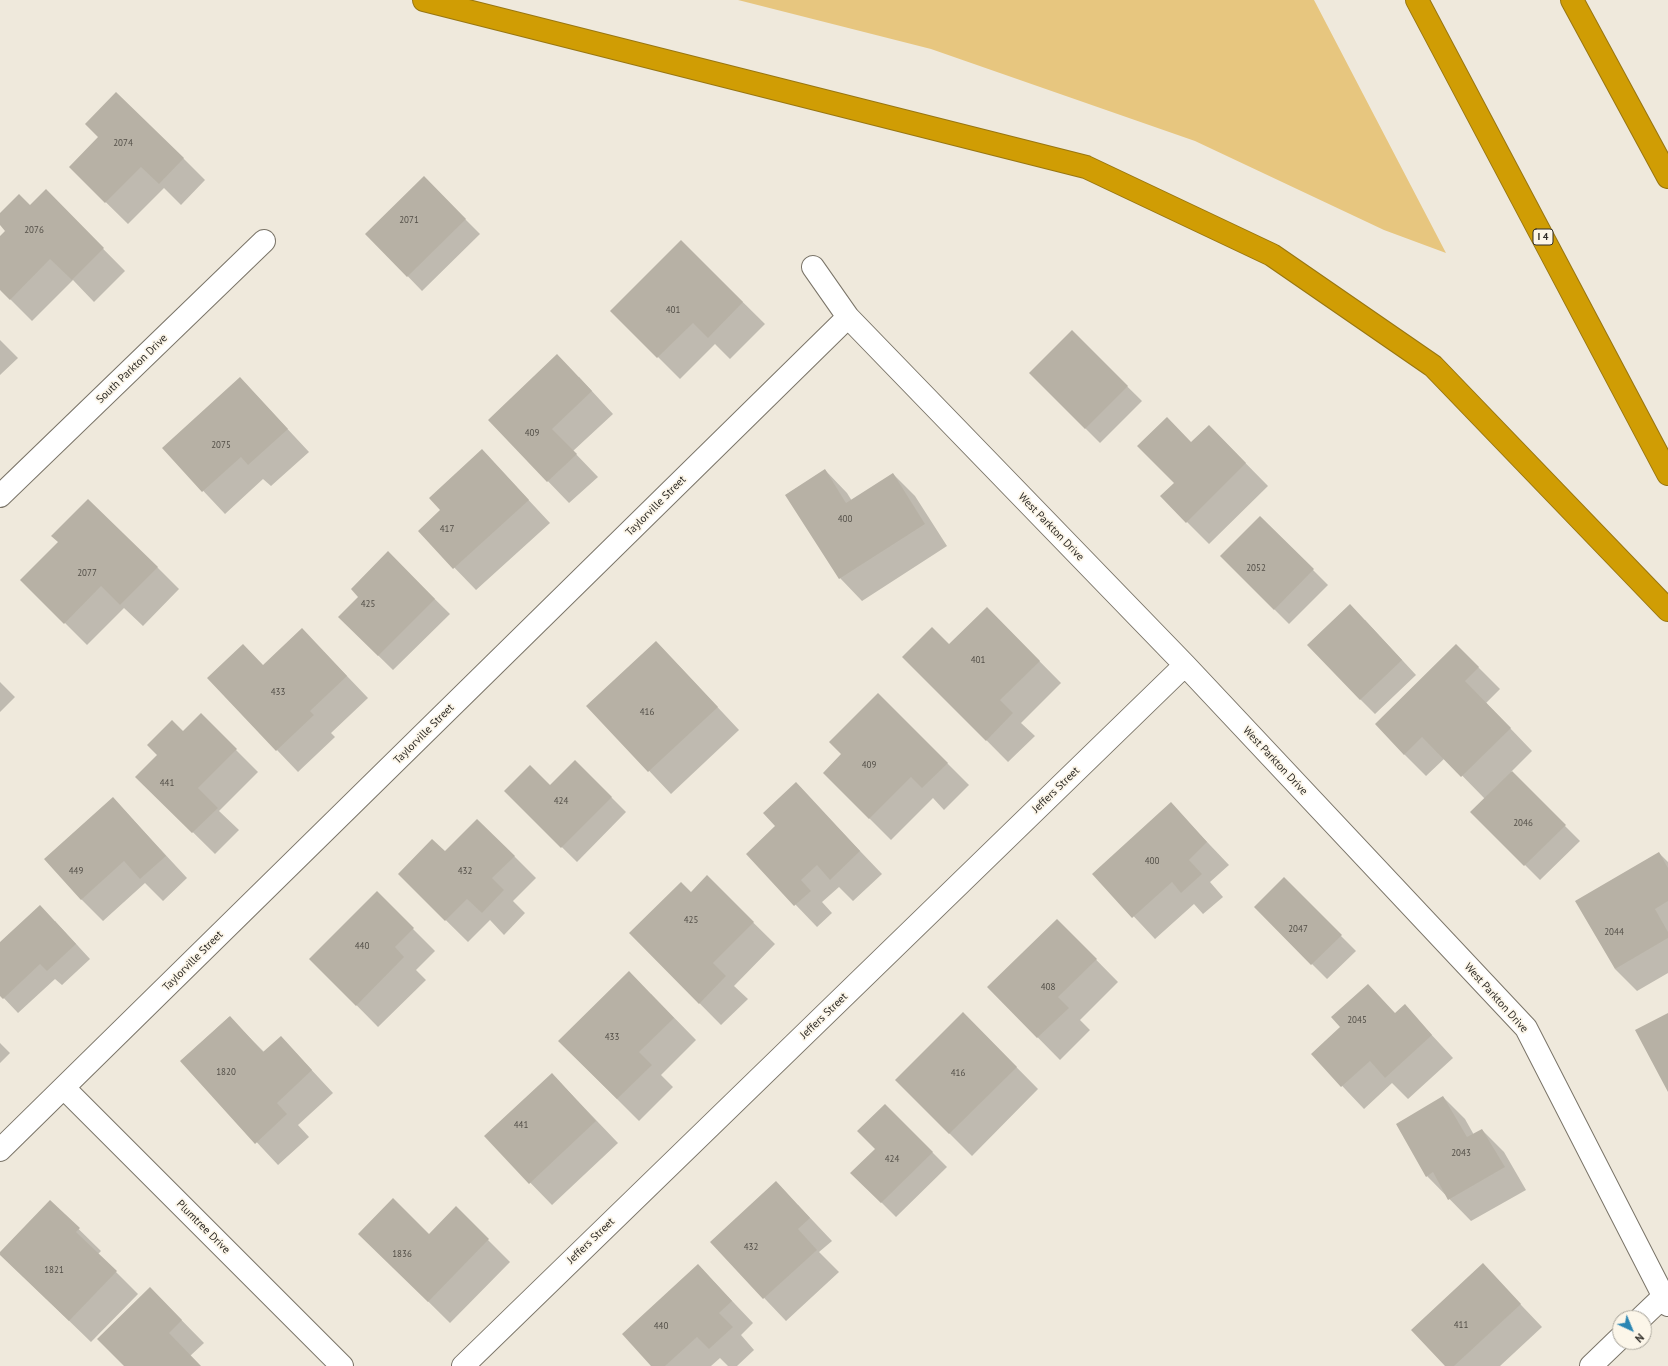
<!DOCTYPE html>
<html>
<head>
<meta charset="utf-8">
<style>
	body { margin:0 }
	#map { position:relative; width:1668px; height:1366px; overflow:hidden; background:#efe9dc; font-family:"PT Sans",sans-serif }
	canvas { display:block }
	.north { position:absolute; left:1612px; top:1310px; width:40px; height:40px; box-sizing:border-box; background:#fcf6e9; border:1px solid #aaa69c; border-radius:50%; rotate:136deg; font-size:11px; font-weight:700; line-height:16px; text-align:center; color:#302d28 }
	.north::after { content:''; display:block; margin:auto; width:14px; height:18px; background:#2b86b3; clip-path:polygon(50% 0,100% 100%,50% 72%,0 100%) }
</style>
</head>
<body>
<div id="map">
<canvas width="1668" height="1366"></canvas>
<div class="north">N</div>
</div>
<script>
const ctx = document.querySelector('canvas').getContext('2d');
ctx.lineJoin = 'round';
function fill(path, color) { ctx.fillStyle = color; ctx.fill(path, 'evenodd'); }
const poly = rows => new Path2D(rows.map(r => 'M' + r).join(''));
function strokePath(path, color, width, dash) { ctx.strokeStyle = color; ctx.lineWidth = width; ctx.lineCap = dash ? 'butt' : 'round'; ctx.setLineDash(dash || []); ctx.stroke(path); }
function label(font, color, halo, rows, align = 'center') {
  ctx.font = font + ' "PT Sans",sans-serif'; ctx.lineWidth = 3.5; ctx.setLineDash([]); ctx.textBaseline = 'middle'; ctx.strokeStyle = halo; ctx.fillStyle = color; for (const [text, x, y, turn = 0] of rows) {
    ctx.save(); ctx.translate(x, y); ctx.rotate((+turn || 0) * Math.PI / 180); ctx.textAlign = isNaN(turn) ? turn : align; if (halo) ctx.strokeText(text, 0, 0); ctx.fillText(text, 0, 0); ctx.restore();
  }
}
fill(poly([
	[738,0,1314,0,1446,253,1384,230,1195,141,931,49]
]), '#e7c67f');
fill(poly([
	[183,158,205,180,181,205,164,188,128,224,70,167],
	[424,178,480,234,422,291,367,234],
	[46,191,125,271,94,302,73,280,32,321,0,289,0,237,7,231,0,224,0,214,30,206],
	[681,241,765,324,730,359,715,344,680,379,612,311],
	[1072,332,1142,401,1100,443,1030,373],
	[0,340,18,358,0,375],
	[579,377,613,414,573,451,598,477,569,503,489,420],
	[240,378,309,452,271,486,263,479,225,514,163,448],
	[1209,426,1268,486,1209,544,1161,496,1175,483,1192,443],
	[482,450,550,523,476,590,419,531,442,510],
	[825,470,847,493,852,501,893,474,915,496,947,546,862,601,840,578,786,495],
	[1260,517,1328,585,1289,624,1221,556],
	[388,553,450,614,393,670,339,617,359,597],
	[157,567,179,589,143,626,124,608,87,645,22,580],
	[987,608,1061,683,1021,723,1035,736,1008,762,904,657,949,645],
	[1365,620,1416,675,1375,714,1360,699],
	[1456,645,1500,689,1486,703,1532,751,1511,772,1580,841,1540,880,1472,812,1485,799,1445,758,1426,776,1404,754],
	[324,652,368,698,331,733,335,737,298,772,277,750,264,666],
	[678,665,739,730,671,794,588,706],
	[0,682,15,697,0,712],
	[878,694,969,785,944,810,933,798,891,840,824,773,842,754],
	[201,715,258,772,219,811,239,830,215,854,137,777],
	[575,761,626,812,577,862,505,791,550,786],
	[796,784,882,874,853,901,839,887,822,902,832,913,817,927,747,854,777,826],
	[113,798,187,878,163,901,145,883,103,921,81,899],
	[1171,804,1229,865,1210,882,1223,897,1203,914,1194,904,1155,939,1094,874],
	[445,853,514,856,536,878,513,901,525,913,504,935,490,920,468,942,399,874],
	[1659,853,1668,862,1668,973,1637,991,1615,969],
	[707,877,775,944,734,986,748,999,721,1025,630,933,691,893],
	[1284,879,1356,951,1327,979,1255,907],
	[377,893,435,951,416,970,426,980,378,1027,311,959],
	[1057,920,1118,982,1080,1020,1090,1030,1060,1060,988,987],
	[55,921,90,959,62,985,55,979,18,1013,0,994,0,943],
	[651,994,696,1040,661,1075,673,1087,639,1121,559,1041],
	[1405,1006,1453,1058,1408,1099,1392,1083,1364,1109,1312,1054,1396,1014],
	[963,1013,1038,1089,972,1156,896,1080],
	[229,1017,264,1052,281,1037,333,1093,298,1125,309,1137,278,1165,181,1061],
	[0,1043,10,1053,0,1063],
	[552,1074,618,1143,552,1205,485,1136],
	[1443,1097,1465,1119,1474,1135,1482,1130,1504,1152,1526,1190,1471,1221,1427,1176],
	[885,1105,947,1167,896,1217,852,1173,876,1149],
	[50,1201,101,1251,98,1254,138,1294,91,1342,0,1254],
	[798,1205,832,1241,819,1252,839,1272,786,1321,711,1242],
	[456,1208,510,1262,450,1323,360,1234,429,1236],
	[698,1265,753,1323,741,1335,754,1350,737,1366,728,1366,720,1358,711,1366,652,1366],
	[1483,1265,1542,1327,1500,1366,1446,1366],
	[150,1288,204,1343,190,1356,200,1366,125,1366]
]), '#0003');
fill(poly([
	[116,92,184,158,159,184,141,167,105,203,69,167,98,137,85,124],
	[424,176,466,219,407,277,365,234],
	[46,189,104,248,72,280,50,259,10,300,0,290,0,236,5,231,0,225,0,213,19,194,30,205],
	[681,240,743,302,708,338,693,323,657,358,610,311],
	[1072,330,1128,386,1085,429,1029,373],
	[557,354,592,391,552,429,577,454,547,482,488,420],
	[240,377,288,429,248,465,241,457,202,492,162,448],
	[1167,417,1191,442,1209,425,1246,463,1186,523,1160,496,1174,483,1137,446],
	[482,449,529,500,453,569,418,531,440,510,429,498],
	[825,469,846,503,893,473,925,524,839,579,785,495],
	[88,499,158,567,120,605,101,586,64,624,20,580,58,542,51,536],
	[1260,516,1314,569,1274,610,1220,556],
	[388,551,435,599,378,656,338,617,358,597,351,589],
	[1350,604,1402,660,1360,700,1307,645],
	[987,607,1040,661,1000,700,1013,713,986,741,902,657,932,627,949,644],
	[302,628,347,676,310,711,314,715,276,751,207,678,243,644,263,665],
	[656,641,718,707,648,772,586,706],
	[1456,644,1479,667,1465,681,1511,728,1461,777,1422,737,1404,755,1375,724],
	[878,693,948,763,922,788,911,777,869,819,823,773,841,754,829,742],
	[201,713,237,749,198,788,218,808,192,833,135,777,157,755,147,745,172,720,183,731],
	[575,760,612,797,561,848,504,791,530,765,550,785],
	[1512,771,1566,825,1524,866,1470,812],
	[796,782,860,851,830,880,817,865,801,880,811,891,794,906,746,854,775,826,763,813],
	[113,797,166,856,140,879,124,861,81,900,44,859],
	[1171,802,1207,842,1189,860,1202,874,1181,893,1172,882,1132,918,1092,874],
	[477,819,515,856,492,878,504,890,482,913,467,899,445,921,398,874,432,839,445,851],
	[1659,852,1668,868,1668,901,1655,909,1668,932,1668,938,1615,969,1575,901],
	[707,875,754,922,713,963,726,976,699,1004,629,933,681,882,691,892],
	[1284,877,1342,935,1311,965,1254,907],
	[377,891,414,928,395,947,404,957,356,1006,309,959],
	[40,905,76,944,47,971,40,964,3,999,0,996,0,942],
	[1057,919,1097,959,1058,997,1069,1008,1037,1038,987,987],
	[629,971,674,1018,639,1052,652,1065,617,1099,558,1041],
	[1368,984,1395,1013,1405,1004,1432,1035,1385,1078,1370,1061,1341,1087,1311,1054,1340,1027,1331,1017],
	[963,1012,1017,1067,949,1134,895,1080],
	[1668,1013,1668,1092,1635,1030],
	[230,1016,263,1052,281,1036,312,1070,277,1103,287,1114,255,1144,180,1061],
	[552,1073,596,1121,529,1184,484,1136],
	[1443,1096,1467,1137,1482,1129,1505,1167,1448,1200,1433,1172,1426,1177,1396,1124],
	[885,1104,933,1152,881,1203,850,1173,875,1149,857,1131],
	[776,1181,810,1218,798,1229,817,1250,763,1299,710,1242],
	[393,1198,429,1234,456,1206,489,1239,428,1302,358,1234],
	[50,1200,80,1228,76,1232,117,1271,69,1321,0,1255,0,1252],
	[1483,1263,1521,1304,1454,1366,1445,1366,1411,1330],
	[698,1264,732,1301,719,1313,733,1327,709,1349,697,1337,665,1366,651,1366,622,1334],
	[150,1287,182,1320,169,1333,201,1366,124,1366,97,1339]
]), '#b7b1a5');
const minor = poly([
	[813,267,848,317,1185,665,1526,1028,1668,1305],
	[0,496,264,241],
	[64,1088,342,1366],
	[0,1150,848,317],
	[1641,1318,1663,1297],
	[463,1366,1185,665],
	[1591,1366,1620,1338]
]);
const motorway = poly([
	[424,0,1086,167,1272,255,1433,366,1668,610],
	[1417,0,1668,474],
	[1572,0,1668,177]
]);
strokePath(minor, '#7a7468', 24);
strokePath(motorway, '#987611', 24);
strokePath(minor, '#fff', 22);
strokePath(motorway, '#d09d04', 22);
label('9px', '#524e47', null, [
	["2074",123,143],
	["2071",409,220],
	["2076",34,230],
	["401",673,310],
	["409",532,433],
	["2075",221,445],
	["400",845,519],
	["417",447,529],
	["2052",1256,568],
	["2077",87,573],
	["425",368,604],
	["401",978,660],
	["433",278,692],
	["416",647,712],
	["409",869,765],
	["441",167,783],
	["424",561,801],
	["2046",1523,823],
	["400",1152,861],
	["449",76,871],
	["432",465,871],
	["425",691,920],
	["2047",1298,929],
	["2044",1614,932],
	["440",362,946],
	["408",1048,987],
	["2045",1357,1020],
	["433",612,1037],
	["1820",226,1072],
	["416",958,1073],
	["441",521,1125],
	["2043",1461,1153],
	["424",892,1159],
	["432",751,1247],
	["1836",402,1254],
	["1821",54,1270],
	["411",1461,1325],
	["440",661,1326]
]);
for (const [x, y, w] of [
	[1543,237,20]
]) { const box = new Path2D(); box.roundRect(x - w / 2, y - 8, w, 16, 3); ctx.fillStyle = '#fcf6e9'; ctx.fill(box); strokePath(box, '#302d28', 1); }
label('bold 10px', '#302d28', null, [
	["I 4",1543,237]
]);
label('11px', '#302d28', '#fcf6e9', [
	["South Parkton Drive",132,369,-44],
	["Taylorville Street",656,506,-45],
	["West Parkton Drive",1051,527,46],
	["Taylorville Street",424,734,-45],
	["West Parkton Drive",1275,761,47],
	["Jeffers Street",1056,790,-44],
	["Taylorville Street",193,961,-45],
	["West Parkton Drive",1496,998,48],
	["Jeffers Street",824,1016,-44],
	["Plumtree Drive",203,1227,45],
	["Jeffers Street",591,1241,-44]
]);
</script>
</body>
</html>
